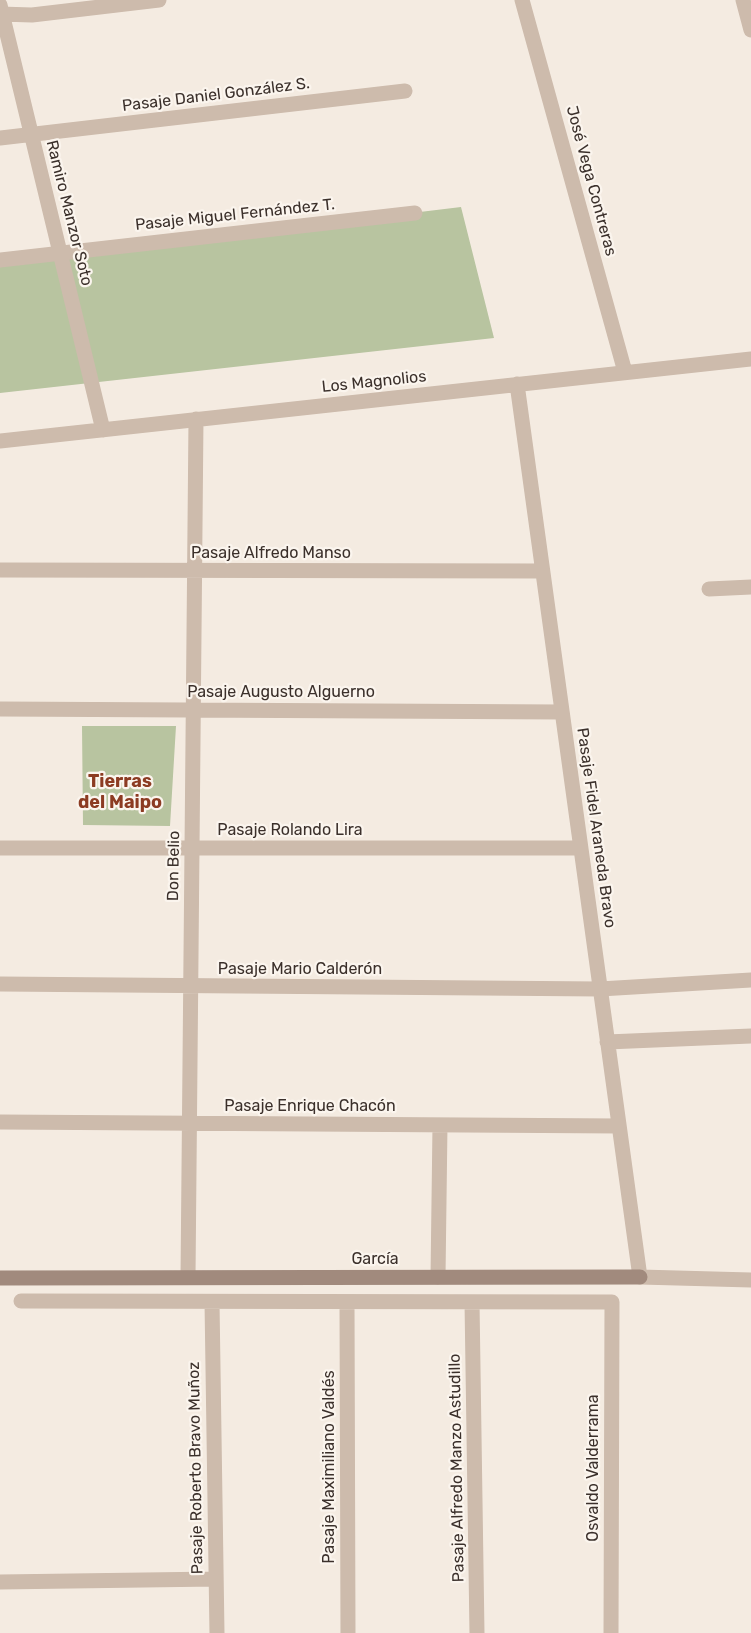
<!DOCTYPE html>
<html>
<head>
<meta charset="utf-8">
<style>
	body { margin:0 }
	canvas { display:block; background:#f4ebe1 }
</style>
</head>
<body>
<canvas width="751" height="1633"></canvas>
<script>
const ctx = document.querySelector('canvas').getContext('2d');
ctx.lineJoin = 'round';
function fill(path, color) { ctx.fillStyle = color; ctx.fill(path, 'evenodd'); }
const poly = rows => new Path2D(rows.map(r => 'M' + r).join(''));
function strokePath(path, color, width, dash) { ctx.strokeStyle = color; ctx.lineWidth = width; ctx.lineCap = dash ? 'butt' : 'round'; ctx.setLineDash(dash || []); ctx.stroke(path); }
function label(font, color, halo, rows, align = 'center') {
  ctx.font = font + ' Rubik,sans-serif'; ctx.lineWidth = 4.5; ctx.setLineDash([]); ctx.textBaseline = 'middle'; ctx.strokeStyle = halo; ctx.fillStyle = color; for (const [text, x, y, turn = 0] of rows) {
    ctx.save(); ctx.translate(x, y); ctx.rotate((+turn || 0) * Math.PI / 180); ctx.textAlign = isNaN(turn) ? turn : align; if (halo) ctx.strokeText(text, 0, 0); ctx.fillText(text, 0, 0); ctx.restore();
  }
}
fill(poly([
	[461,207,494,338,0,393,0,263],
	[82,726,176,726,170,826,83,825]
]), '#b8c4a0');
strokePath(poly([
	[522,0,625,372],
	[743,0,751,30],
	[0,5,103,430],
	[0,14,32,15,159,0],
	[0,138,405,91],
	[0,260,415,213],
	[517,384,640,1277,751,1280],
	[0,441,751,359],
	[0,570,542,571],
	[709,589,751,587],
	[0,709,562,712],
	[0,848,581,848],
	[0,984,600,989,751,980],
	[607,1042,751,1036],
	[0,1122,619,1126],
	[188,1277,196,419],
	[438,1277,440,1125],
	[21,1301,612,1302,611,1633],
	[212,1302,217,1633],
	[347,1302,348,1633],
	[472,1302,477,1633],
	[0,1582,216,1579]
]), '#cdbbac', 15);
strokePath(poly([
	[0,1278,640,1277]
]), '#a18a7d', 15);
label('16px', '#3b302b', '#fbf5ee', [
	["Pasaje Daniel González S.",216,95,-7],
	["José Vega Contreras",591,181,75],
	["Ramiro Manzor Soto",69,213,76],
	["Pasaje Miguel Fernández T.",235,215,-6],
	["Los Magnolios",374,382,-6],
	["Pasaje Alfredo Manso",271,553],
	["Pasaje Augusto Alguerno",281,692],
	["Pasaje Fidel Araneda Bravo",596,828,82],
	["Pasaje Rolando Lira",290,830],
	["Don Belio",174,866,-89],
	["Pasaje Mario Calderón",300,969],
	["Pasaje Enrique Chacón",310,1106],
	["García",375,1259],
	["Pasaje Maximiliano Valdés",329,1467,-90],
	["Pasaje Roberto Bravo Muñoz",196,1468,-91],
	["Pasaje Alfredo Manzo Astudillo",457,1468,-91],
	["Osvaldo Valderrama",593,1468,-90]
]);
label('bold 18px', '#8c3b22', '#fbf5ee', [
	["Tierras",120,782],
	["del Maipo",120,803]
]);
</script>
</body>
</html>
